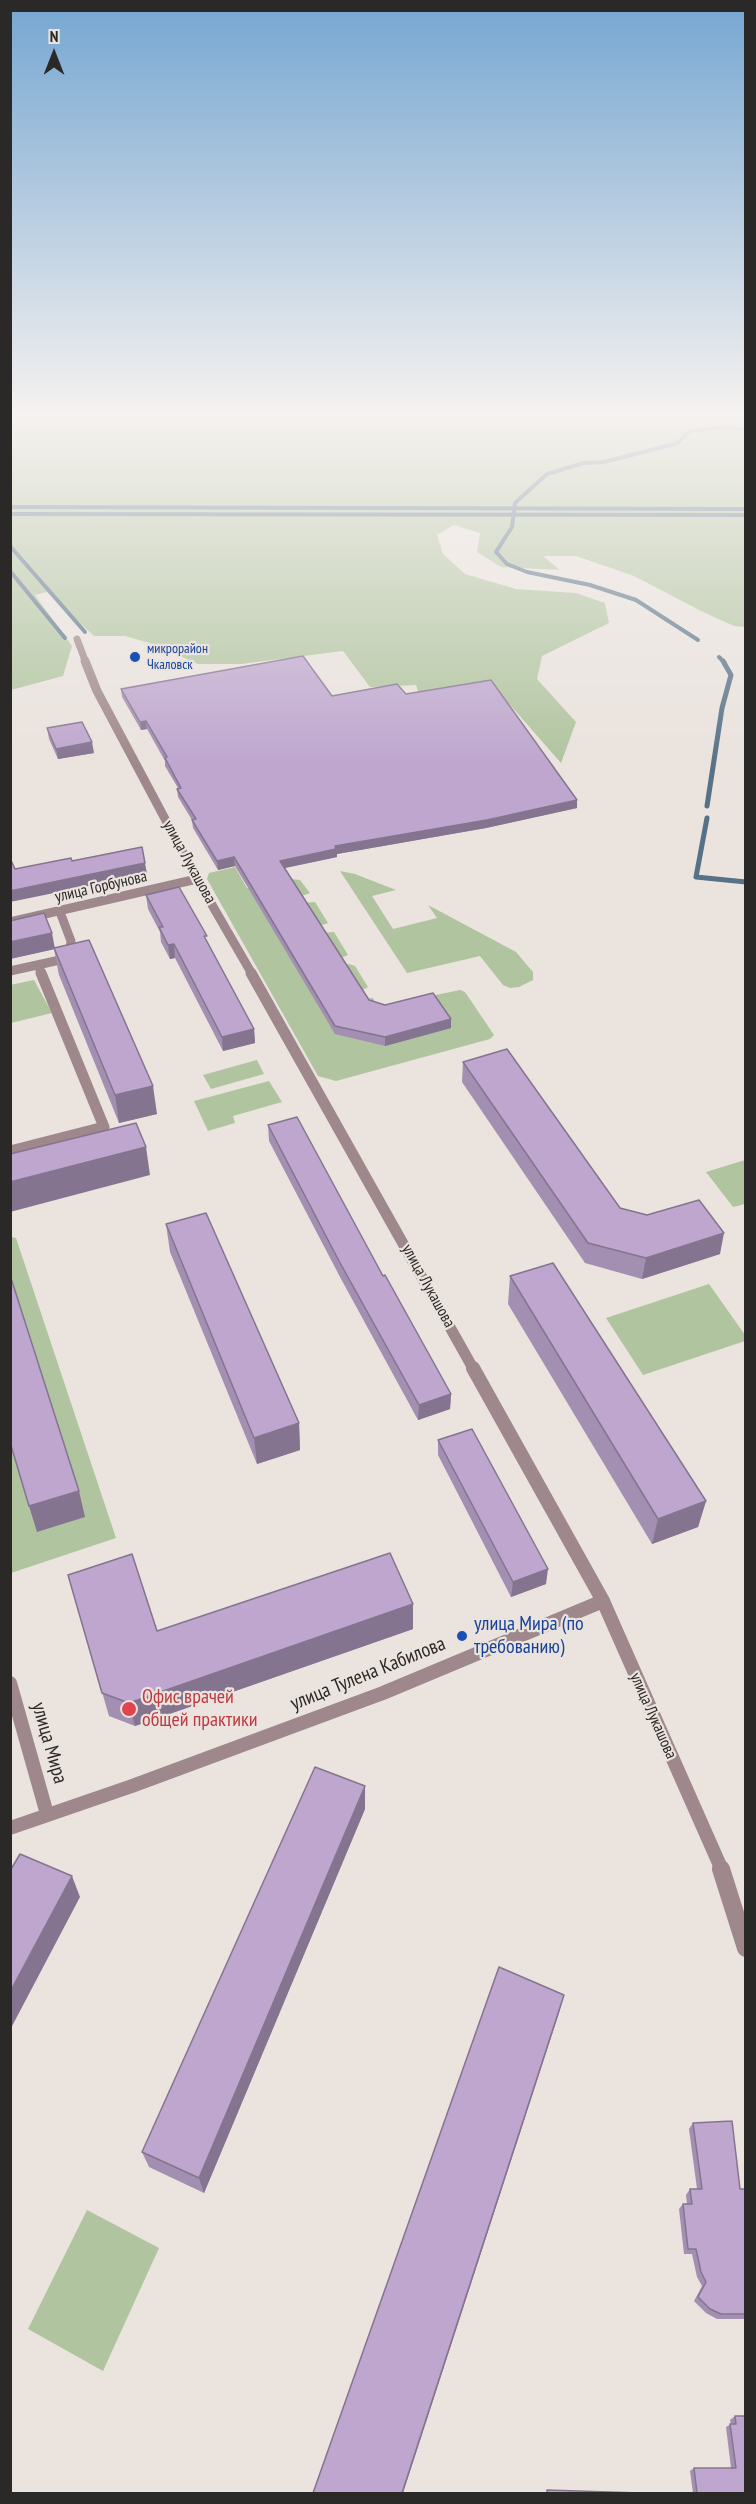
<!DOCTYPE html>
<html>
<head>
<meta charset="utf-8">
<style>
	body { margin:0 }
	#map { position:relative; width:756px; height:2504px; overflow:hidden; background:#eae3de; font-family:"PT Sans Narrow",sans-serif }
	canvas { display:block }
	.frame { position:absolute; inset:0; border:12px solid #2b2927; pointer-events:none }
	.north { position:absolute; left:24px; top:24px; width:60px; height:60px; -webkit-text-stroke:4px #eae3de; paint-order:stroke; rotate:0deg; font-size:16px; font-weight:700; line-height:24px; text-align:center; color:#2b2927 }
	.north::after { content:''; display:block; margin:auto; width:21px; height:27px; background:#2b2927; clip-path:polygon(50% 0,100% 100%,50% 72%,0 100%) }
</style>
</head>
<body>
<div id="map">
<canvas width="756" height="2504"></canvas>
<div class="frame"></div>
<div class="north">N</div>
</div>
<script>
const ctx = document.querySelector('canvas').getContext('2d');
ctx.lineJoin = 'round';
function fill(path, color) { ctx.fillStyle = color; ctx.fill(path, 'evenodd'); }
const poly = rows => new Path2D(rows.map(r => 'M' + r).join(''));
function strokePath(path, color, width, dash) { ctx.strokeStyle = color; ctx.lineWidth = width; ctx.lineCap = dash ? 'butt' : 'round'; ctx.setLineDash(dash || []); ctx.stroke(path); }
function label(font, color, halo, rows, align = 'center') {
  ctx.font = font + ' "PT Sans Narrow",sans-serif'; ctx.lineWidth = 4.5; ctx.setLineDash([]); ctx.textBaseline = 'middle'; ctx.strokeStyle = halo; ctx.fillStyle = color; for (const [text, x, y, turn = 0] of rows) {
    ctx.save(); ctx.translate(x, y); ctx.rotate((+turn || 0) * Math.PI / 180); ctx.textAlign = isNaN(turn) ? turn : align; if (halo) ctx.strokeText(text, 0, 0); ctx.fillText(text, 0, 0); ctx.restore();
  }
}
fill(poly([
	[11,416,745,416,745,627,734,626,703,612,634,576,576,556,543,556,560,570,501,567,477,552,480,533,454,525,437,535,443,554,465,574,516,589,576,593,605,603,609,623,542,656,537,679,576,722,561,763,496,689,419,694,416,685,370,687,343,651,241,664,198,664,153,644,125,636,94,636,47,592,35,595,72,646,63,676,11,690],
	[235,867,247,888,291,879,300,880,310,893,299,897,302,903,315,902,328,923,317,927,321,933,334,932,348,955,338,959,342,965,349,964,355,966,368,987,359,992,363,999,373,998,376,1004,383,1006,460,990,465,992,494,1035,490,1039,336,1081,318,1076,207,879,209,873],
	[340,871,355,874,396,890,372,896,393,929,437,918,428,905,516,952,533,972,533,980,519,987,510,988,503,985,480,956,407,973],
	[34,980,52,1013,11,1023,10,985],
	[257,1060,264,1074,211,1089,203,1075],
	[269,1081,282,1102,233,1116,235,1123,208,1131,194,1101],
	[745,1160,745,1204,733,1207,706,1172],
	[11,1237,16,1238,116,1538,11,1573],
	[709,1284,745,1335,745,1341,643,1375,606,1318],
	[87,2210,159,2248,103,2371,28,2329]
]), '#b0c49f');
strokePath(poly([
	[10,507,746,509],
	[10,514,746,515],
	[10,546,85,632],
	[10,571,65,638],
	[698,640,636,600,590,585,527,572,507,564,496,552,512,527,515,503,547,474,584,463,604,462,678,443,689,431,716,428,746,429],
	[719,657,725,663]
]), '#577186', 4);
strokePath(poly([
	[707,806,722,708,731,675,723,661],
	[707,818,696,877,746,882]
]), '#577186', 5);
strokePath(poly([
	[77,639,86,663]
]), '#9f888b', 7);
strokePath(poly([
	[85,661,97,691,197,879],
	[38,965,42,974],
	[10,971,69,958,71,941,60,912]
]), '#9f888b', 9);
strokePath(poly([
	[10,1151,104,1127,41,973]
]), '#9f888b', 11);
strokePath(poly([
	[10,1683,47,1814]
]), '#9f888b', 14);
strokePath(poly([
	[10,922,197,879,252,974]
]), '#9f888b', 9);
strokePath(poly([
	[251,973,474,1370]
]), '#9f888b', 11);
strokePath(poly([
	[473,1368,603,1601,722,1870],
	[10,1828,132,1786,383,1693,603,1601]
]), '#9f888b', 14);
strokePath(poly([
	[721,1869,746,1948]
]), '#9f888b', 18);
fill(poly([
	[121,689,332,696,406,694,577,808,486,828,337,854,337,857,285,868,369,1000,451,1028,385,1046,335,1034,235,866,218,870,193,828,192,820,178,797,177,789,178,788,165,766,165,761,147,729,141,730,122,697],
	[47,728,94,753,58,759,49,739],
	[146,895,208,944,254,1029,255,1043,223,1051,175,958,170,959,161,942,160,932,148,909],
	[10,921,55,947,157,1114,119,1123,59,975,54,949,10,959],
	[463,1062,620,1208,720,1254,642,1279,585,1263,462,1082],
	[268,1125,383,1276,451,1394,450,1409,418,1420,340,1277,269,1141],
	[166,1224,299,1423,300,1450,257,1464,170,1252],
	[510,1276,706,1501,698,1527,652,1544,508,1304],
	[438,1440,546,1584,511,1597,438,1455],
	[68,1575,157,1631,413,1604,413,1629,135,1726,109,1716],
	[365,1809,204,2193,149,2167,142,2152],
	[693,2123,740,2189,746,2189,746,2319,717,2319,706,2313,694,2301,702,2286,697,2277,692,2254,684,2254,679,2209,683,2204,687,2204,686,2195,690,2189,697,2189,689,2129],
	[735,2416,746,2493,693,2493,690,2471,694,2468,731,2468,726,2427,731,2424,730,2420]
]), '#a38fb1');
fill(poly([
	[146,721,147,729,141,730,140,722],
	[92,742,94,753,58,759,56,749],
	[577,800,577,808,486,828,337,854,337,857,280,869,280,861,335,846],
	[234,857,235,866,218,870,217,861],
	[145,863,147,874,10,902,10,891],
	[52,933,55,949,10,959,10,942],
	[174,944,175,958,170,959,168,945],
	[451,1019,451,1028,385,1046,385,1037],
	[254,1029,255,1043,223,1051,222,1037],
	[153,1086,157,1114,119,1123,115,1095],
	[146,1147,150,1175,10,1212,10,1182],
	[724,1233,720,1254,642,1279,646,1258],
	[451,1394,450,1409,418,1420,419,1405],
	[299,1423,300,1450,257,1464,254,1438],
	[79,1491,85,1517,37,1532,29,1506],
	[706,1501,698,1527,652,1544,658,1519],
	[548,1569,546,1584,511,1597,513,1582],
	[413,1604,413,1629,135,1726,129,1703],
	[365,1786,365,1809,204,2193,199,2178],
	[72,1876,80,1897,10,2030,10,1992],
	[564,1995,559,2013,403,2493,402,2493]
]), '#857490');
const building = poly([
	[303,656,332,696,397,684,406,694,491,680,577,800,487,820,335,846,336,849,280,861,369,1000,385,1005,433,993,451,1019,385,1037,335,1026,234,857,217,861,192,820,196,819,177,789,181,788,165,758,167,757,146,721,140,722,121,689,303,656],
	[82,722,92,742,56,749,47,728,82,722],
	[142,847,145,863,10,891,10,858,15,869,71,858,72,861,142,847],
	[179,887,207,936,204,936,254,1029,222,1037,174,944,168,945,159,927,163,927,146,895,179,887],
	[44,913,52,933,10,942,10,921,44,913],
	[89,940,153,1086,115,1095,54,948,89,940],
	[507,1049,620,1208,647,1215,699,1200,724,1233,646,1258,588,1243,463,1062,507,1049],
	[297,1117,383,1276,385,1275,451,1394,419,1405,339,1261,268,1125,297,1117],
	[136,1123,146,1147,10,1182,10,1154,136,1123],
	[206,1213,299,1423,254,1438,166,1224,206,1213],
	[553,1263,706,1501,658,1519,510,1276,553,1263],
	[10,1275,79,1491,29,1506,10,1442,10,1275],
	[472,1429,548,1569,513,1582,438,1440,472,1429],
	[390,1553,413,1604,129,1703,102,1693,68,1575,132,1554,157,1631,390,1553],
	[315,1767,365,1786,199,2178,142,2152,315,1767],
	[20,1854,72,1876,10,1992,10,1871,20,1854],
	[499,1967,564,1995,402,2493,313,2493,499,1967],
	[732,2121,740,2189,746,2189,746,2314,721,2314,710,2309,698,2297,706,2282,701,2272,696,2249,688,2249,683,2204,692,2204,690,2189,702,2189,693,2123,732,2121],
	[735,2416,746,2416,746,2493,697,2493,694,2468,736,2468,730,2424,736,2424,735,2416],
	[547,2490,640,2493,547,2493,547,2490]
]);
fill(building, '#bea6ce');
strokePath(building, '#857490', 1.5);
const sky = ctx.createLinearGradient(0, 0, 0, 766);
sky.addColorStop(0, '#75a6d1');
sky.addColorStop(0.54, '#f6f2f0');
sky.addColorStop(1, '#f6f2f000');
ctx.fillStyle = sky;
ctx.fillRect(0, 0, 756, 766);
for (const [x, y, r, color] of [
	[135,657,6,"#1a4fb4"],
	[462,1636,6,"#1a4fb4"],
	[129,1709,8,"#e0444e"]
]) { const dot = new Path2D(); dot.arc(x, y, r, 0, 2 * Math.PI); ctx.fillStyle = color; ctx.fill(dot); strokePath(dot, '#eae3de', 2); }
label('14px', '#164399', '#eae3de', [
	["микрорайон",147,649],
	["Чкаловск",147,665]
], 'left');
label('16px', '#2b2927', '#eae3de', [
	["улица Лукашова",189,862,61],
	["улица Горбунова",101,887,-13],
	["улица Лукашова",428,1286,61],
	["улица Лукашова",653,1716,66]
]);
label('20px', '#164399', '#eae3de', [
	["улица Мира (по",474,1624],
	["требованию)",474,1647]
], 'left');
label('20px', '#2b2927', '#eae3de', [
	["улица Тулена Кабилова",368,1674,-22],
	["улица Мира",49,1743,74]
]);
label('20px', '#be3a42', '#eae3de', [
	["Офис врачей",142,1697],
	["общей практики",142,1720]
], 'left');
</script>
</body>
</html>
